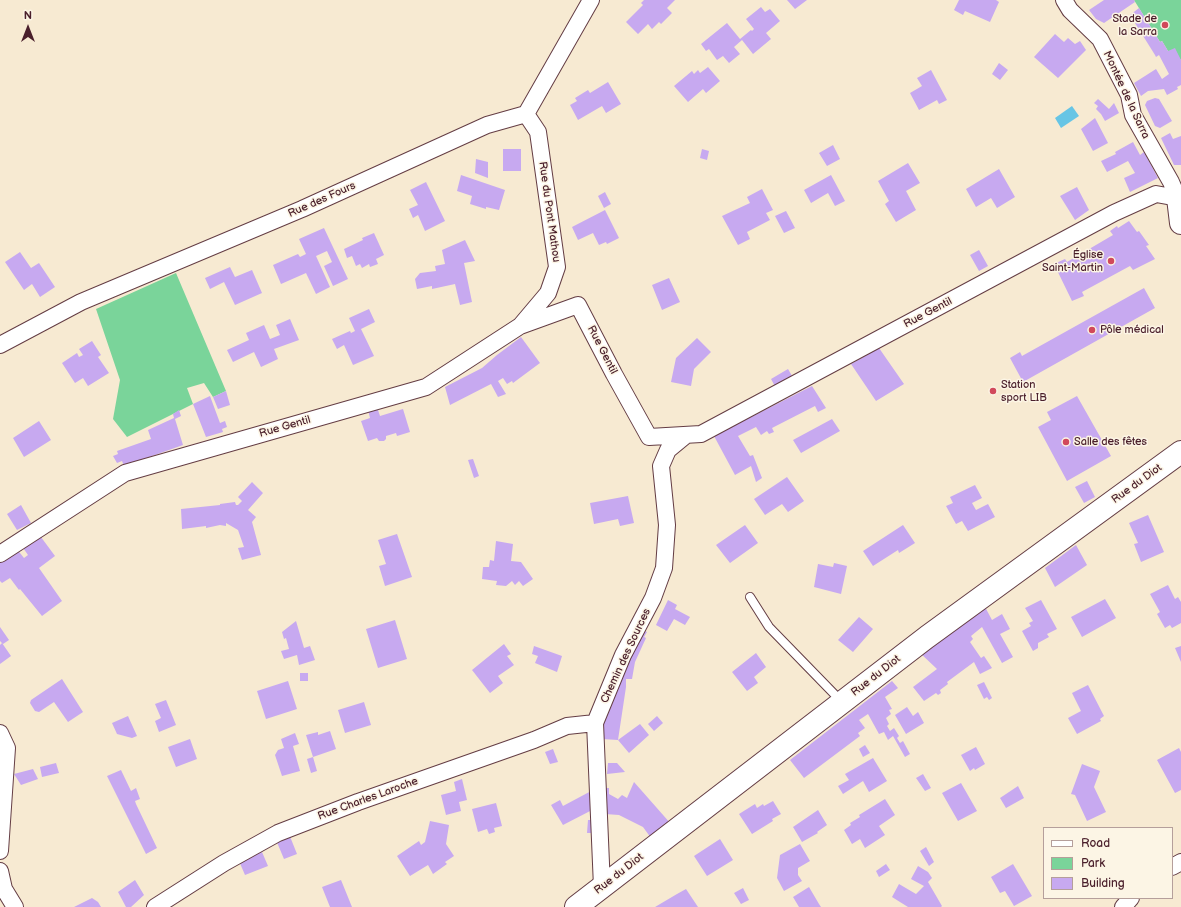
<!DOCTYPE html>
<html>
<head>
<meta charset="utf-8">
<style>
	body { margin:0 }
	#map { position:relative; width:1181px; height:907px; overflow:hidden; background:#f7ead2; font-family:"Balsamiq Sans",sans-serif }
	canvas { display:block }
	.legend { position:absolute; left:1043px; top:827px; width:130px; height:72px; box-sizing:border-box; background:#fcf5e5; border:1px solid #b59f9b; margin:0; padding:5px 7px; list-style:none; font-size:12px; color:#4a1f2b }
	.legend li { display:flex; align-items:center; gap:8px; height:20px }
	.legend b { width:20px; border:1px solid #b59f9b }
	.north { position:absolute; left:8px; top:8px; width:40px; height:40px; -webkit-text-stroke:3px #fcf5e5; paint-order:stroke; rotate:0deg; font-size:11px; font-weight:700; line-height:16px; text-align:center; color:#4a1f2b }
	.north::after { content:''; display:block; margin:auto; width:14px; height:18px; background:#4a1f2b; clip-path:polygon(50% 0,100% 100%,50% 72%,0 100%) }
</style>
</head>
<body>
<div id="map">
<canvas width="1181" height="907"></canvas>
<ul class="legend">
<li><b style="height:5px;background:#fff"></b>Road</li>
<li><b style="height:11px;background:#7ad49a"></b>Park</li>
<li><b style="height:11px;background:#c7a9f0"></b>Building</li>
</ul>
<div class="north">N</div>
</div>
<script>
const ctx = document.querySelector('canvas').getContext('2d');
ctx.lineJoin = 'round';
function fill(path, color) { ctx.fillStyle = color; ctx.fill(path, 'evenodd'); }
const poly = rows => new Path2D(rows.map(r => 'M' + r).join(''));
function strokePath(path, color, width, dash) { ctx.strokeStyle = color; ctx.lineWidth = width; ctx.lineCap = dash ? 'butt' : 'round'; ctx.setLineDash(dash || []); ctx.stroke(path); }
function label(font, color, halo, rows, align = 'center') {
  ctx.font = font + ' "Balsamiq Sans",sans-serif'; ctx.lineWidth = 3; ctx.setLineDash([]); ctx.textBaseline = 'middle'; ctx.strokeStyle = halo; ctx.fillStyle = color; for (const [text, x, y, turn = 0] of rows) {
    ctx.save(); ctx.translate(x, y); ctx.rotate((+turn || 0) * Math.PI / 180); ctx.textAlign = isNaN(turn) ? turn : align; if (halo) ctx.strokeText(text, 0, 0); ctx.fillText(text, 0, 0); ctx.restore();
  }
}
fill(poly([
	[1134,0,1181,0,1181,60,1168,51,1162,41,1160,42],
	[176,273,226,391,213,397,204,383,187,388,193,404,127,437,113,419,120,380,96,309]
]), '#7ad49a');
fill(poly([
	[1072,106,1079,116,1061,128,1055,118]
]), '#67c5e5');
fill(poly([
	[644,0,675,0,667,8,672,13,661,24,659,22,652,29,648,24,638,34,626,22,643,5,641,3],
	[787,0,807,0,795,9],
	[959,0,996,0,999,2,990,22,965,11,963,15,954,10],
	[1104,0,1134,0,1135,2,1104,23,1096,19,1089,10],
	[761,7,765,12,770,9,780,21,766,33,771,39,753,54,742,40,734,47,740,54,729,63,723,56,717,60,709,49,706,51,701,44,727,23,740,39,751,30,752,31,754,29,746,19],
	[1139,8,1160,42,1162,41,1168,51,1175,48,1181,60,1181,85,1177,87,1178,89,1167,95,1164,89,1148,91,1141,96,1134,83,1156,69,1162,79,1169,74,1159,55,1156,57,1155,55,1130,15],
	[1055,34,1064,42,1068,38,1075,44,1080,41,1086,50,1058,78,1034,57],
	[999,63,1008,70,1000,80,992,74],
	[708,67,720,81,706,93,703,89,688,102,674,86,692,71,694,74,698,70,700,73],
	[931,70,947,100,939,104,937,100,919,110,910,93,922,86,917,78],
	[608,82,621,104,606,113,602,106,578,120,570,105,577,101,575,98,588,90,590,93],
	[1155,98,1159,99,1172,121,1160,128,1155,126,1145,105,1147,101],
	[1098,99,1109,109,1114,103,1119,113,1105,121,1101,114,1096,109,1098,106,1094,103],
	[1095,118,1108,143,1093,151,1081,129],
	[1170,133,1173,139,1181,136,1181,165,1174,165,1161,138],
	[1133,142,1140,155,1144,152,1158,178,1130,192,1124,178,1135,173,1128,161,1107,172,1101,161,1116,154,1115,152],
	[833,145,840,159,827,166,819,153],
	[503,149,521,149,521,171,503,171],
	[702,149,709,151,707,160,700,158],
	[476,159,488,162,488,178,475,173],
	[908,163,920,183,906,191,916,210,896,222,885,204,889,201,878,181],
	[999,169,1015,197,997,208,991,198,976,207,966,189],
	[461,175,505,190,499,210,486,207,486,209,470,204,472,196,457,191],
	[831,175,845,201,835,206,828,193,811,203,804,190],
	[426,182,445,221,425,231,418,215,413,218,409,209,418,205,410,190],
	[1077,187,1089,210,1075,220,1060,196],
	[762,189,773,210,766,213,770,220,747,232,750,239,738,245,722,216,750,203,747,197],
	[605,192,611,204,604,208,598,196],
	[605,210,619,238,607,244,606,242,599,245,593,233,578,240,572,227],
	[786,211,795,228,784,233,775,216],
	[1129,221,1137,232,1139,231,1149,245,1146,246,1155,259,1133,270,1130,266,1082,292,1084,296,1072,301,1054,264,1065,259,1067,262,1113,235,1110,231,1117,226,1118,228],
	[324,228,348,279,333,286,324,266,332,262,327,251,316,256,330,287,316,294,306,273,281,284,273,265,298,254,300,257,306,254,299,239],
	[374,233,384,255,376,259,378,264,370,267,369,264,362,268,360,264,356,266,352,256,347,258,344,249,363,240,362,238],
	[465,240,475,261,464,263,472,302,460,305,455,284,432,289,432,286,417,289,415,279,420,273,436,271,435,266,445,264,442,250],
	[979,250,988,266,979,271,970,255],
	[20,252,31,268,39,263,55,287,40,297,32,284,24,290,5,262],
	[230,267,235,277,252,270,262,293,235,305,224,282,210,289,205,278],
	[669,278,680,302,662,310,652,285],
	[1144,288,1155,308,1023,382,1010,358,1020,352,1022,356],
	[369,309,375,322,361,329,374,356,353,365,344,345,337,349,332,339,350,331,351,333,355,331,349,318],
	[290,319,299,340,274,349,278,359,261,367,254,352,233,362,227,350,249,340,246,333,264,325,270,339,280,335,276,325],
	[521,337,540,363,513,383,512,381,507,384,503,378,498,381,506,394,498,397,491,384,450,405,445,387,482,368,497,355],
	[697,338,711,352,694,369,691,386,671,382,676,358],
	[92,341,101,355,98,357,109,373,88,386,83,378,75,383,62,363,77,353,79,357,83,355,79,349],
	[879,348,904,384,876,401,851,364],
	[788,369,795,381,777,390,771,379],
	[812,386,826,408,818,412,815,406,772,428,774,432,769,434,767,431,761,435,756,427,738,436,750,456,753,455,762,478,756,482,751,466,735,475,714,436],
	[226,391,230,405,218,409,213,397],
	[210,396,220,423,225,421,227,427,222,429,223,432,206,437,193,404],
	[1077,396,1111,456,1067,481,1038,427,1051,420,1047,412],
	[376,404,380,416,403,409,410,432,397,436,396,433,386,436,386,439,384,441,379,441,377,438,368,441,361,421,370,418,367,406],
	[179,410,181,416,175,419,183,445,124,466,122,461,117,463,113,456,118,454,117,451,151,439,148,430,174,418,173,414],
	[832,419,840,431,801,453,793,440],
	[39,421,51,440,24,457,13,438],
	[473,459,479,476,474,478,468,460],
	[787,477,804,501,788,512,782,504,765,515,754,499],
	[1087,481,1095,497,1084,503,1075,487],
	[252,482,263,493,248,510,256,517,252,522,261,555,242,560,238,548,244,547,238,530,226,523,226,526,220,525,206,528,206,526,182,529,181,509,220,505,220,504,235,502,236,505,238,505,242,501,238,497],
	[975,485,982,498,972,503,976,510,988,504,995,517,968,531,962,521,956,524,946,506,953,503,950,497],
	[628,496,634,523,620,526,618,519,594,524,590,503],
	[21,505,31,523,17,530,7,514],
	[1148,515,1164,552,1141,562,1134,544,1138,543,1129,523],
	[745,525,758,543,730,563,716,545],
	[903,525,915,543,899,553,898,550,873,566,863,551],
	[38,533,55,556,39,568,62,601,42,616,20,589,19,590,10,578,2,583,0,581,0,559,16,548,24,558,28,555,21,545],
	[397,534,412,577,385,586,379,566,386,564,378,540],
	[496,541,513,544,511,561,521,562,533,579,523,586,519,581,515,585,512,581,506,586,496,585,497,581,482,579,483,567,489,567,490,560,494,561],
	[1076,545,1087,565,1055,587,1045,568],
	[834,563,847,566,841,594,814,587,818,564,833,567],
	[1168,585,1175,599,1178,597,1181,602,1181,623,1172,628,1170,625,1165,628,1157,614,1160,612,1150,594],
	[1105,599,1116,618,1082,637,1071,617],
	[668,600,677,605,675,609,690,617,685,625,674,619,667,631,656,625],
	[1041,600,1057,629,1047,634,1049,637,1038,643,1038,648,1033,651,1022,631,1031,626,1029,623,1033,621,1025,608],
	[984,605,992,620,1002,614,1010,629,1000,634,1013,657,1002,663,982,627,971,636,973,639,970,642,981,658,984,656,992,668,980,674,974,662,947,682,948,684,940,690,941,693,938,695,936,693,924,701,913,687,937,669,919,652],
	[859,617,873,629,853,652,838,640],
	[395,620,407,659,378,668,366,629],
	[296,621,304,648,310,646,315,660,299,665,297,655,284,659,281,651,289,649,286,638,284,639,282,632],
	[0,627,9,640,3,644,0,641],
	[643,630,647,632,644,637,646,638,635,662,632,679,626,679,626,687,618,740,640,724,649,735,629,753,618,740,602,739,603,723],
	[2,643,11,656,0,664,0,645],
	[504,644,511,654,507,656,514,665,498,676,503,683,490,693,472,670],
	[534,646,562,656,557,672,535,663,538,656,532,654],
	[1181,646,1181,662,1175,648],
	[756,653,766,667,754,677,758,683,747,691,732,672],
	[300,673,308,673,308,681,300,681],
	[62,679,83,712,68,722,54,702,39,712,35,711,30,703,31,700],
	[288,681,297,709,266,719,257,691],
	[892,681,898,688,885,697,892,709,889,710,891,714,886,718,889,724,887,726,890,731,894,728,899,736,897,738,900,743,903,741,910,754,905,757,893,736,888,740,884,732,879,734,868,714,859,720,865,728,858,733,860,736,804,778,790,760],
	[984,682,992,698,989,700,987,697,984,699,977,685],
	[1088,685,1104,716,1100,719,1101,721,1077,734,1068,718,1081,711,1072,693],
	[166,700,176,725,159,732,155,721,161,718,155,704],
	[364,702,371,725,345,733,338,710],
	[907,707,913,716,918,712,924,723,906,734,895,715],
	[128,716,137,736,132,738,117,734,112,723],
	[657,716,663,723,654,731,648,724],
	[330,731,336,749,313,757,317,771,311,773,307,759,313,757,306,735,318,732,318,735],
	[295,733,299,744,293,746,300,771,282,776,275,755,278,750,284,748,281,739],
	[190,739,197,759,176,767,168,747],
	[865,745,870,753,863,757,859,749],
	[976,747,985,764,975,770,974,768,970,771,961,755],
	[1179,748,1181,752,1181,790,1175,793,1157,760],
	[553,749,558,762,550,764,545,752],
	[873,758,887,781,869,792,863,781,843,794,838,786,849,780,845,774],
	[56,763,59,773,42,777,40,767],
	[608,763,617,763,625,772,607,774],
	[1082,764,1100,771,1094,787,1106,812,1087,821,1075,795,1071,794],
	[33,769,38,779,21,785,14,774],
	[121,770,131,791,136,788,140,799,135,801,136,804,157,848,146,854,107,776],
	[923,774,931,788,925,791,916,778],
	[462,779,467,800,459,802,461,811,446,815,441,795,456,791,454,782],
	[634,782,671,824,651,838,643,827,619,815,605,814,606,788,609,788,609,794,618,799,622,795,627,798],
	[961,783,977,811,958,821,942,793],
	[1018,786,1024,798,1006,808,1000,798],
	[593,790,594,809,563,825,551,805,560,800,563,806],
	[885,799,895,815,879,826,885,835,865,848,860,839,852,844,844,830,851,825,850,823,860,817,859,815],
	[773,801,781,814,772,819,773,821,752,834,739,814,755,804,757,808,763,804,764,806],
	[496,803,502,826,494,828,495,832,489,834,487,829,478,832,472,809],
	[818,810,827,825,817,832,818,833,802,842,793,827],
	[588,820,593,820,593,833,587,833],
	[430,821,449,825,446,844,454,856,445,862,447,864,433,874,428,865,410,876,397,856,419,841,421,845,425,842],
	[289,834,297,854,284,859,276,840],
	[720,839,733,860,707,876,694,856],
	[800,844,810,861,798,868,798,875,802,881,784,891,777,878,780,855],
	[926,847,934,862,929,866,920,851],
	[262,852,268,866,245,875,239,861],
	[886,864,890,870,879,877,876,871],
	[1013,864,1032,896,1014,906,1005,891,1000,893,991,877],
	[918,866,928,872,932,878,928,882,942,906,941,907,908,907,892,897,899,884,916,894,924,886,911,879],
	[135,880,144,895,131,907,126,907,118,892],
	[341,880,352,907,330,907,322,887],
	[809,887,819,904,821,907,799,907,793,897],
	[743,888,749,900,741,904,734,893],
	[686,889,698,907,655,907,677,894],
	[92,898,98,902,101,907,74,907]
]), '#c7a9f0');
const lane = poly([
	[750,597,769,627,842,702]
]);
const street = poly([
	[1064,0,1070,10,1100,39,1129,95,1133,115,1171,182,1178,198],
	[521,325,548,293,557,267,538,132,526,114],
	[0,345,81,302,302,209,487,125,526,114,591,0],
	[0,554,125,473,426,387,520,326,578,305,614,374,649,437,701,434,1114,213,1156,194,1178,198],
	[0,733,7,748,0,851],
	[1172,867,1181,862],
	[0,871,4,889,15,907],
	[602,887,595,723,623,655,653,598,664,568,667,525,661,466,668,450,685,436],
	[155,907,224,863,278,833,358,802,534,740,567,726,595,723],
	[1123,907,1131,898]
]);
const secondary = poly([
	[1181,197,1178,198,1181,223],
	[576,907,927,637,1181,452]
]);
strokePath(lane, '#643d44', 10);
strokePath(street, '#643d44', 18);
strokePath(secondary, '#643d44', 24);
strokePath(lane, '#fff', 8);
strokePath(street, '#fff', 16);
strokePath(secondary, '#fff', 22);
for (const [x, y, r, color] of [
	[1165,25,4,"#d1495b"],
	[1111,261,4,"#d1495b"],
	[1092,330,4,"#d1495b"],
	[993,391,4,"#d1495b"],
	[1066,442,4,"#d1495b"]
]) { const dot = new Path2D(); dot.arc(x, y, r, 0, 2 * Math.PI); ctx.fillStyle = color; ctx.fill(dot); strokePath(dot, '#fcf5e5', 1.5); }
label('11px', '#4a1f2b', '#fcf5e5', [
	["Stade de",1157,19,"right"],
	["la Sarra",1157,32,"right"],
	["Église",1103,255,"right"],
	["Saint-Martin",1103,268,"right"],
	["Pôle médical",1100,330],
	["Station",1001,385],
	["sport LIB",1001,398],
	["Salle des fêtes",1074,442]
], 'left');
label('11px', '#4a1f2b', '#fcf5e5', [
	["Montée de la Sarra",1126,95,65],
	["Rue des Fours",322,200,-24],
	["Rue du Pont Mathou",549,212,82],
	["Rue Gentil",928,313,-28],
	["Rue Gentil",602,350,63],
	["Rue Gentil",285,427,-16],
	["Rue du Diot",1137,484,-36],
	["Chemin des Sources",626,656,-65],
	["Rue du Diot",876,676,-38],
	["Rue Charles Laroche",368,799,-20],
	["Rue du Diot",619,874,-38]
]);
</script>
</body>
</html>
